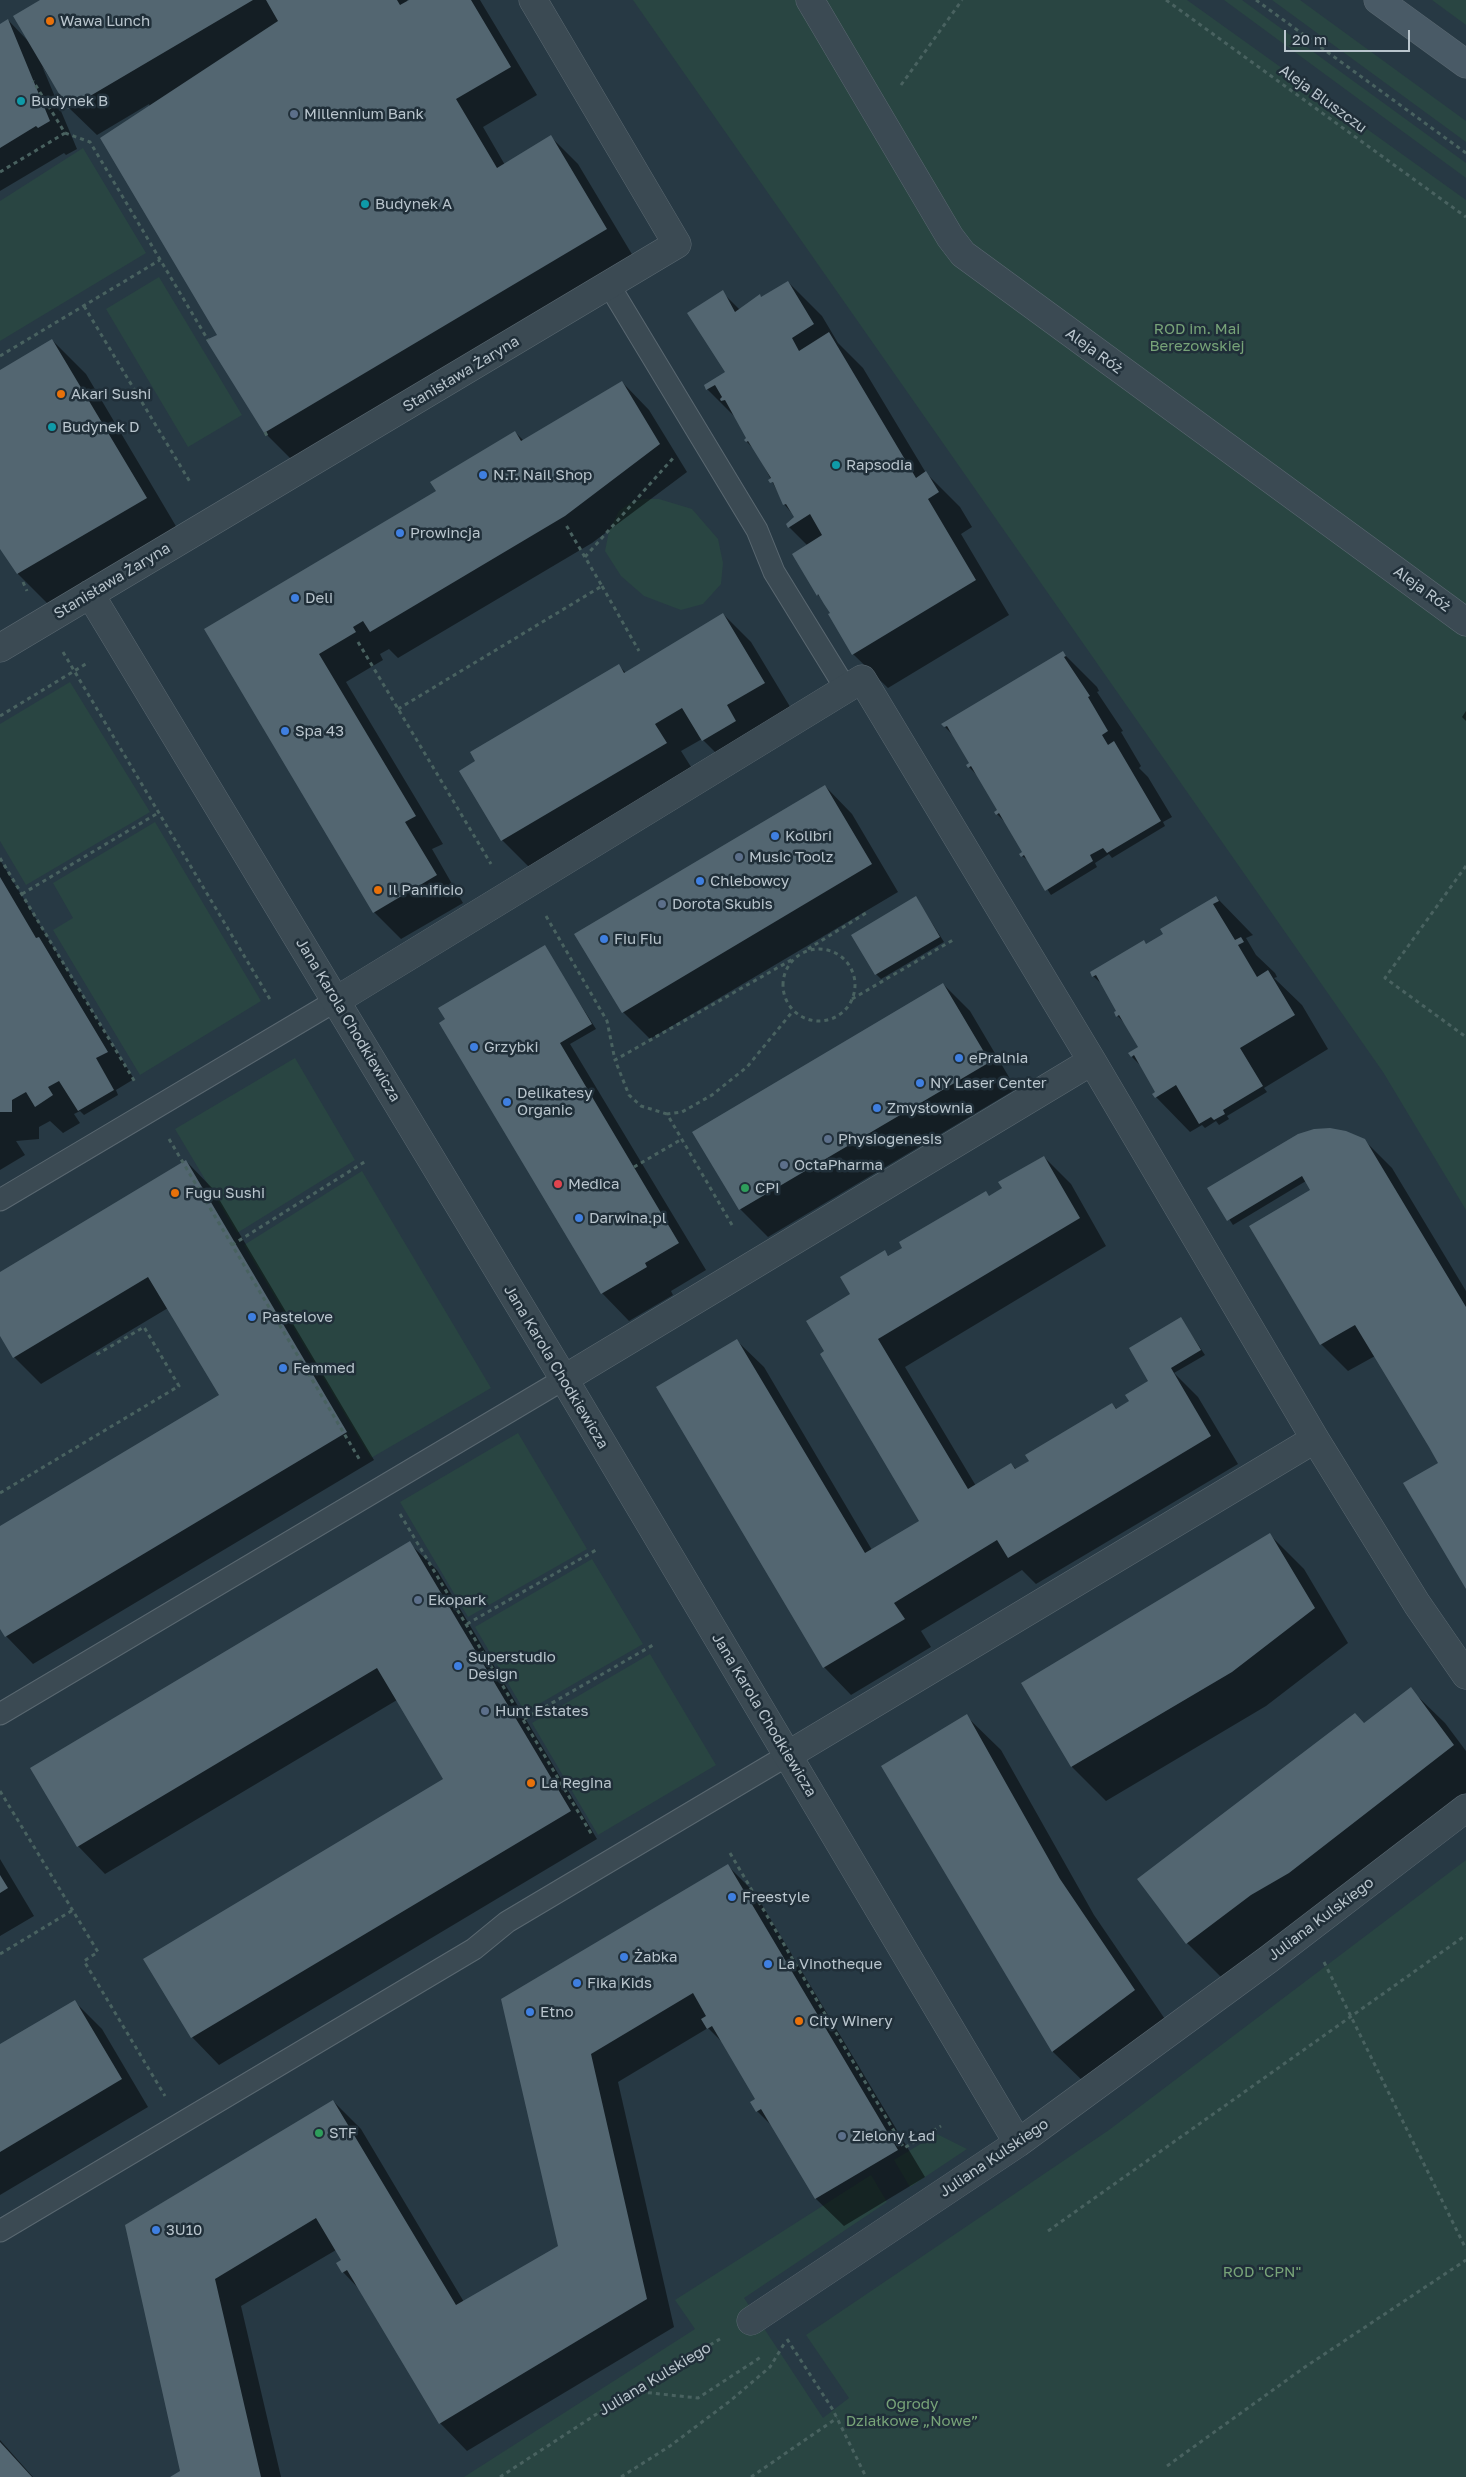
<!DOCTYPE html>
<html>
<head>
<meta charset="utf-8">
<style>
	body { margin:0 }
	#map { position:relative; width:1466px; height:2477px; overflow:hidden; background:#273944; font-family:"Golos Text",sans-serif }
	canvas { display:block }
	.scale { position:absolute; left:1284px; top:30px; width:126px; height:22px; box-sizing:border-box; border:2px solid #b9c5cd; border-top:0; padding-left:6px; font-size:15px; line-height:18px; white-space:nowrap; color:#b9c5cd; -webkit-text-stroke:4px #202f39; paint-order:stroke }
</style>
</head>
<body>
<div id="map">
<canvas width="1466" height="2477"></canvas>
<div class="scale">20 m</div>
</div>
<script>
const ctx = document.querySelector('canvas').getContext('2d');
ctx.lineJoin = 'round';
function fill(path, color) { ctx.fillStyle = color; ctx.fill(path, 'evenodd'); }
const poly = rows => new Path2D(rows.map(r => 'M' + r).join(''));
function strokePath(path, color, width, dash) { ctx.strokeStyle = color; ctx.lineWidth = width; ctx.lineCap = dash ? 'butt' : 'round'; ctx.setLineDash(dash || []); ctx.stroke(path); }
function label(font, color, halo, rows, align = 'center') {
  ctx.font = font + ' "Golos Text",sans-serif'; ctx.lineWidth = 5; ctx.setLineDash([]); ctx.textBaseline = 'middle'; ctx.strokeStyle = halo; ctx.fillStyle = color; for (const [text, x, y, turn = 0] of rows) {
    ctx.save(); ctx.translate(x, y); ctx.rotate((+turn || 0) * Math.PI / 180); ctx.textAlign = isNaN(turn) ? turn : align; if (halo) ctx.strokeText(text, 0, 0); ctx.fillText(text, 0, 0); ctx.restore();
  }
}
fill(poly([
	[633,0,1187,0,1466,200,1466,1210,1383,1072],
	[1224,0,1242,0,1466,163,1466,178],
	[1272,0,1300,0,1466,121,1466,142],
	[1432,0,1466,0,1466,25],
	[83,148,146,253,0,341,0,201],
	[159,277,242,415,188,447,106,309],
	[645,499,659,499,692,509,718,539,723,563,721,584,703,604,681,610,644,596,621,576,605,551,609,531,619,511,633,501],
	[70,682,150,812,26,885,0,841,0,724],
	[155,822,261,1001,140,1075,53,930,73,918,53,883],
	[295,1058,355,1160,237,1233,175,1129],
	[362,1171,491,1388,371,1458,244,1245],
	[518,1433,587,1549,468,1617,400,1502],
	[592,1559,643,1644,525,1712,475,1627],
	[650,1654,716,1765,598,1835,532,1723],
	[1466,1860,1466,2477,464,2477,695,2329,675,2300,871,2175,887,2202,744,2298,823,2418,849,2398,806,2335,1109,2130],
	[937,2134,967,2149,910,2187,894,2160]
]), '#294542');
fill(poly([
	[42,0,407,0,408,2,411,0,480,0,537,95,483,127,505,165,551,137,578,164,633,256,292,460,265,433,218,335,149,104,97,135,69,108,42,66,77,149,66,155,64,153,0,191,0,25,8,20,29,42],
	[788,282,822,316,838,343,863,368,926,473,960,507,972,527,961,534,1009,615,888,688,853,654,824,601,818,595,794,554,807,545,789,527,795,517,784,504,756,451,747,442,748,438,737,419,707,389,727,373,722,292,740,310],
	[52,340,86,374,180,533,52,608,18,574,0,545,0,371],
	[622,382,649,410,687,472,592,543,398,658,389,649,380,654,383,660,346,682,443,844,432,849,463,903,401,939,374,912,206,630,437,492,515,432,524,441],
	[723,614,751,642,792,710,731,768,702,739,681,751,693,770,529,867,502,840,619,666,626,673],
	[1063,653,1097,687,1099,691,1097,692,1123,731,1121,732,1141,766,1139,768,1148,777,1172,817,1163,822,1165,826,1112,858,1109,854,1095,863,1097,867,1051,895,1028,860,1022,856,1024,852,1007,824,997,814,998,810,979,777,969,767,970,763,955,737,945,727],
	[1466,711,1466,721,1462,717],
	[825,786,852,814,898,892,650,1039,623,1012],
	[0,860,134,1079,116,1090,118,1095,84,1115,80,1111,74,1114,80,1123,63,1133,50,1121,39,1127,39,1139,16,1141,25,1155,0,1170],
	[1216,897,1250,932,1253,935,1246,938,1256,955,1275,973,1277,977,1274,978,1302,1005,1328,1049,1264,1088,1267,1092,1227,1116,1229,1119,1219,1125,1216,1121,1205,1128,1202,1125,1190,1132,1156,1097,1157,1092,1142,1067,1132,1057,1140,1047,1128,1027,1115,1013,1118,1011,1104,986,1093,976,1143,941,1147,945,1165,934],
	[916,898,944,942,881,979,876,974],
	[544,947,596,1029,570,1044,706,1270,671,1291,673,1295,629,1321,602,1293,441,1023],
	[943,984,970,1011,1016,1089,768,1237,740,1209,694,1132],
	[1364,1140,1392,1168,1466,1291,1466,1586,1440,1463,1375,1356,1348,1371,1321,1344,1312,1190,1306,1181,1233,1225,1209,1188],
	[1044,1157,1071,1184,1106,1246,905,1367,976,1486,1011,1464,1016,1469,1030,1461,1112,1404,1117,1409,1131,1401,1150,1382,1181,1319,1205,1355,1174,1373,1198,1397,1238,1464,1036,1584,1022,1570,921,1631,931,1647,851,1695,824,1667,736,1340,764,1367,872,1550,921,1521,826,1352,852,1295,884,1252,890,1257,985,1192,990,1197],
	[186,1161,213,1189,374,1460,33,1664,6,1636,0,1626,0,1527,221,1396,168,1308,41,1384,14,1357,0,1334,0,1273],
	[1270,1535,1304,1569,1348,1643,1266,1706,1106,1801,1072,1767,1023,1683],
	[409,1543,437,1570,597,1839,219,2065,192,2037,445,1780,397,1700,105,1874,78,1846],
	[1410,1689,1445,1723,1466,1751,1466,1797,1323,1907,1285,1929,1221,1977,1187,1943,1365,1724],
	[966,1716,1001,1750,1094,1915,1169,2025,1088,2086,1053,2052,883,1766],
	[0,1859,34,1916,0,1936],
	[728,1866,755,1893,925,2177,844,2226,816,2199,775,2129,757,2111,757,2099,725,2045,708,2028,618,2082,674,2327,467,2451,440,2423,360,2290,343,2272,343,2261,336,2250,241,2306,281,2477,172,2477,182,2471,126,2225,333,2101,361,2129,464,2302,559,2246,502,2000],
	[75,2002,102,2029,148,2107,0,2195,0,2046],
	[0,2440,33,2477,0,2477]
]), '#0007');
fill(poly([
	[40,0,253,0,68,109,13,16],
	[266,0,397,0,400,5,409,0,471,0,511,67,456,99,497,168,551,135,607,229,264,433,206,340,217,335,100,138,278,21],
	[8,19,50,121,38,128,36,126,0,148,0,24],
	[788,281,814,324,792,338,799,351,829,332,916,478,926,471,939,492,928,499,976,580,852,655,828,614,830,613,824,604,818,594,817,596,792,554,822,535,810,514,788,528,786,524,794,517,786,504,783,505,773,482,770,483,768,480,771,478,748,441,746,442,744,440,746,438,725,400,721,401,720,399,722,397,715,385,706,390,704,385,725,372,687,313,723,290,735,312,760,294,761,297],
	[52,339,147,498,17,574,0,549,0,370],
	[622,381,660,444,565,516,370,632,363,621,353,627,356,632,319,654,416,816,405,822,437,875,373,913,204,629,436,491,430,482,515,431,521,441],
	[723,613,765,683,727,705,736,721,702,741,682,708,655,724,667,743,501,841,459,771,475,761,470,752,619,664,624,673],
	[1063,651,1066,656,1064,657,1090,696,1088,697,1108,731,1102,735,1108,745,1114,741,1161,821,1107,853,1103,848,1090,855,1093,861,1045,891,1024,855,1021,857,1019,854,1022,852,999,813,996,815,994,812,997,810,971,766,968,768,966,765,969,763,947,726,944,727,941,724],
	[825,785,872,864,622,1013,574,934],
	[0,877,36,938,39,937,108,1052,96,1058,114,1090,78,1111,59,1081,48,1087,53,1095,35,1107,26,1092,12,1100,12,1112,0,1112],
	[916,896,940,937,875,975,851,935],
	[1216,896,1219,901,1213,904,1235,940,1241,937,1244,942,1238,945,1257,977,1268,970,1295,1015,1240,1048,1263,1086,1223,1110,1225,1114,1214,1120,1211,1117,1199,1124,1176,1085,1155,1098,1152,1094,1155,1092,1134,1055,1131,1057,1128,1053,1138,1047,1119,1015,1116,1017,1114,1012,1116,1011,1096,975,1092,977,1090,972,1144,940,1146,944,1163,934,1160,929],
	[545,945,592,1024,560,1043,679,1243,645,1263,647,1267,601,1294,439,1023,445,1019,438,1008],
	[943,983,990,1062,739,1210,692,1132],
	[1330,1128,1346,1131,1365,1139,1466,1307,1466,1589,1403,1483,1438,1463,1429,1447,1355,1325,1320,1345,1249,1226,1310,1190,1302,1176,1227,1221,1207,1188,1298,1134,1314,1129],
	[1044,1156,1080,1218,878,1339,968,1489,1011,1463,1015,1469,1029,1461,1025,1455,1112,1403,1116,1409,1129,1401,1125,1395,1148,1381,1129,1348,1181,1317,1201,1350,1171,1368,1211,1436,1008,1558,997,1540,894,1603,905,1619,823,1668,656,1387,737,1339,865,1553,919,1521,820,1354,824,1351,806,1321,850,1294,840,1277,885,1250,888,1256,902,1248,899,1242,986,1191,989,1196,1002,1188,998,1182],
	[186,1160,347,1432,5,1637,0,1629,0,1526,219,1395,148,1277,13,1358,0,1336,0,1272],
	[1270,1533,1315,1608,1232,1672,1071,1767,1021,1683],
	[410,1541,571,1811,191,2038,143,1959,443,1779,377,1668,77,1847,30,1768],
	[1411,1687,1454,1745,1289,1873,1251,1895,1186,1944,1137,1879,1355,1713,1364,1723],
	[967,1714,1060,1879,1135,1990,1052,2052,881,1766],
	[728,1864,898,2150,815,2199,761,2109,756,2112,750,2102,755,2099,712,2026,707,2029,701,2019,706,2016,693,1993,591,2054,647,2299,439,2424,347,2270,342,2273,336,2263,341,2260,316,2218,215,2279,261,2477,170,2477,180,2471,125,2225,333,2100,456,2305,558,2246,501,1999],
	[0,1875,8,1888,0,1893],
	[75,2000,122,2079,0,2152,0,2044],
	[0,2442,32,2477,0,2477]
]), '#536671');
const service = poly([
	[609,285,757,530,774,572,846,689],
	[0,1200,337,1000],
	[0,1714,564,1379],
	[0,2231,474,1949,507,1922,788,1755]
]);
const pedestrian = poly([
	[810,0,950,237,963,254,1466,622]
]);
const minor = poly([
	[90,594,564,1379,1018,2143],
	[0,648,677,244,533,0],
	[337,1000,862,679,1092,1061,1315,1439,1417,1604,1466,1675],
	[564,1379,1092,1061],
	[788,1755,1315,1439],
	[751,2321,1018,2143,1269,1959,1466,1808]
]);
const secondary = poly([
	[1378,0,1466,64]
]);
strokePath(service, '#5a6871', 23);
strokePath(pedestrian, '#5a6871', 29);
strokePath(minor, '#5a6871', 29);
strokePath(secondary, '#5a6871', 29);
strokePath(poly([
	[1166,0,1466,217],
	[1256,0,1466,153],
	[901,85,962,0],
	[65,133,90,142,208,340],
	[0,172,65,133,33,81],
	[84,306,190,482],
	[0,356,160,260],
	[265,432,267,436],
	[585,557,674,457],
	[23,582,27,591],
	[602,586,639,651],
	[358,642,491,864],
	[63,652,271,1001],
	[398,709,602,586,566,525],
	[0,716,89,662],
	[0,858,135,1082],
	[1466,866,1385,978,1466,1037],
	[22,894,158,813],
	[546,916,607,1021,615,1060],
	'783 985a36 36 0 1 1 72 0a36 36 0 1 1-72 0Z',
	[808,949,866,913],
	[852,999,953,940],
	[667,1114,641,1106,629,1095,615,1060,793,959],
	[169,1139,361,1462],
	[634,1167,682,1139],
	[732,1225,667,1114,682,1112,712,1095,747,1067,793,1011],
	[232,1245,366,1161],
	[0,1493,179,1386,144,1327,94,1356],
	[400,1514,592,1835],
	[467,1624,596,1550],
	[524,1719,653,1645],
	[0,1791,98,1952,84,1961,165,2096],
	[730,1853,904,2148,941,2126],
	[0,1954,73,1910],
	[1324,1962,1466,2249],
	[1048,2231,1466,1935],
	[787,2339,833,2410,866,2477],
	[632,2391,698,2398,761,2357],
	[1167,2466,1305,2367,1466,2260],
	[500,2477,632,2391,720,2339],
	[621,2477,670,2446,730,2401,770,2367,784,2344],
	[751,2477,837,2418]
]), '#496260', 3, [4, 4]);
strokePath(service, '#3b4a53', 21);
strokePath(pedestrian, '#3b4a53', 28);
strokePath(minor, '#3b4a53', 28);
strokePath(secondary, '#495a66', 28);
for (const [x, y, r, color] of [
	[50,21,5,"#e8710a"],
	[21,101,5,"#0f9aa8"],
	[294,114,5,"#5c6f8a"],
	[365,204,5,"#0f9aa8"],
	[61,394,5,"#e8710a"],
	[52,427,5,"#0f9aa8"],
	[836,465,5,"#0f9aa8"],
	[483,475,5,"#3f7fe0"],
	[400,533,5,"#3f7fe0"],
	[295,598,5,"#3f7fe0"],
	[285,731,5,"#3f7fe0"],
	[775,836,5,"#3f7fe0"],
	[739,857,5,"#5c6f8a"],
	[700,881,5,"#3f7fe0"],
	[378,890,5,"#e8710a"],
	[662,904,5,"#5c6f8a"],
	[604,939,5,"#3f7fe0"],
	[474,1047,5,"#3f7fe0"],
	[959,1058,5,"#3f7fe0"],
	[920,1083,5,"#3f7fe0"],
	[507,1102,5,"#3f7fe0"],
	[877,1108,5,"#3f7fe0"],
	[828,1139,5,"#5c6f8a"],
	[784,1165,5,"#5c6f8a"],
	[558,1184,5,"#e0444e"],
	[745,1188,5,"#2e9e5b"],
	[175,1193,5,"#e8710a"],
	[579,1218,5,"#3f7fe0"],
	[252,1317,5,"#3f7fe0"],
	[283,1368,5,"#3f7fe0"],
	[418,1600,5,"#5c6f8a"],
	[458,1666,5,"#3f7fe0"],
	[485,1711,5,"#5c6f8a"],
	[531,1783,5,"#e8710a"],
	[732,1897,5,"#3f7fe0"],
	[624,1957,5,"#3f7fe0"],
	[768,1964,5,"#3f7fe0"],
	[577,1983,5,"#3f7fe0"],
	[530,2012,5,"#3f7fe0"],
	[799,2021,5,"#e8710a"],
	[319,2133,5,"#2e9e5b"],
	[842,2136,5,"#5c6f8a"],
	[156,2230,5,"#3f7fe0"]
]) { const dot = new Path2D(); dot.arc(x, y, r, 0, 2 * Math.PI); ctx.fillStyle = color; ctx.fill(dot); strokePath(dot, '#202f39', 2); }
label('15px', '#b9c5cd', '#202f39', [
	["Wawa Lunch",60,21],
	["Budynek B",31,101],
	["Millennium Bank",304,114],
	["Budynek A",375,204],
	["Akari Sushi",71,394],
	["Budynek D",62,427],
	["Rapsodia",846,465],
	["N.T. Nail Shop",493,475],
	["Prowincja",410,533],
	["Deli",305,598],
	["Spa 43",295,731],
	["Kolibri",785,836],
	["Music Toolz",749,857],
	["Chlebowcy",710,881],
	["Il Panificio",388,890],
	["Dorota Skubis",672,904],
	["Fiu Fiu",614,939],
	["Grzybki",484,1047],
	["ePralnia",969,1058],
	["NY Laser Center",930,1083],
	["Delikatesy",517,1093],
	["Organic",517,1110],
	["Zmysłownia",887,1108],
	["Physiogenesis",838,1139],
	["OctaPharma",794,1165],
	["Medica",568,1184],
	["CPI",755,1188],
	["Fugu Sushi",185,1193],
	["Darwina.pl",589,1218],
	["Pastelove",262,1317],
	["Femmed",293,1368],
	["Ekopark",428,1600],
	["Superstudio",468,1657],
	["Design",468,1674],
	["Hunt Estates",495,1711],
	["La Regina",541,1783],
	["Freestyle",742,1897],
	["Żabka",634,1957],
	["La Vinotheque",778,1964],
	["Fika Kids",587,1983],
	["Etno",540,2012],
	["City Winery",809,2021],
	["STF",329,2133],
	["Zielony Ład",852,2136],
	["3U10",166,2230]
], 'left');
label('15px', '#b9c5cd', '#202f39', [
	["Aleja Bluszczu",1323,99,36],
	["Aleja Róż",1094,351,36],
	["Stanisława Żaryna",461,374,-31],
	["Stanisława Żaryna",112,581,-31],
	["Aleja Róż",1422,589,36],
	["Jana Karola Chodkiewicza",348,1020,59],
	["Jana Karola Chodkiewicza",556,1367,59],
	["Jana Karola Chodkiewicza",764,1715,59],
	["Juliana Kulskiego",1321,1919,-37],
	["Juliana Kulskiego",994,2158,-34],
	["Juliana Kulskiego",655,2379,-31]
]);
label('15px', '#77a378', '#202f39', [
	["ROD im. Mai",1197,329],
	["Berezowskiej",1197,346],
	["ROD \"CPN\"",1262,2272],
	["Ogrody",912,2404],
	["Działkowe „Nowe”",912,2421]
]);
</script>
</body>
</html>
